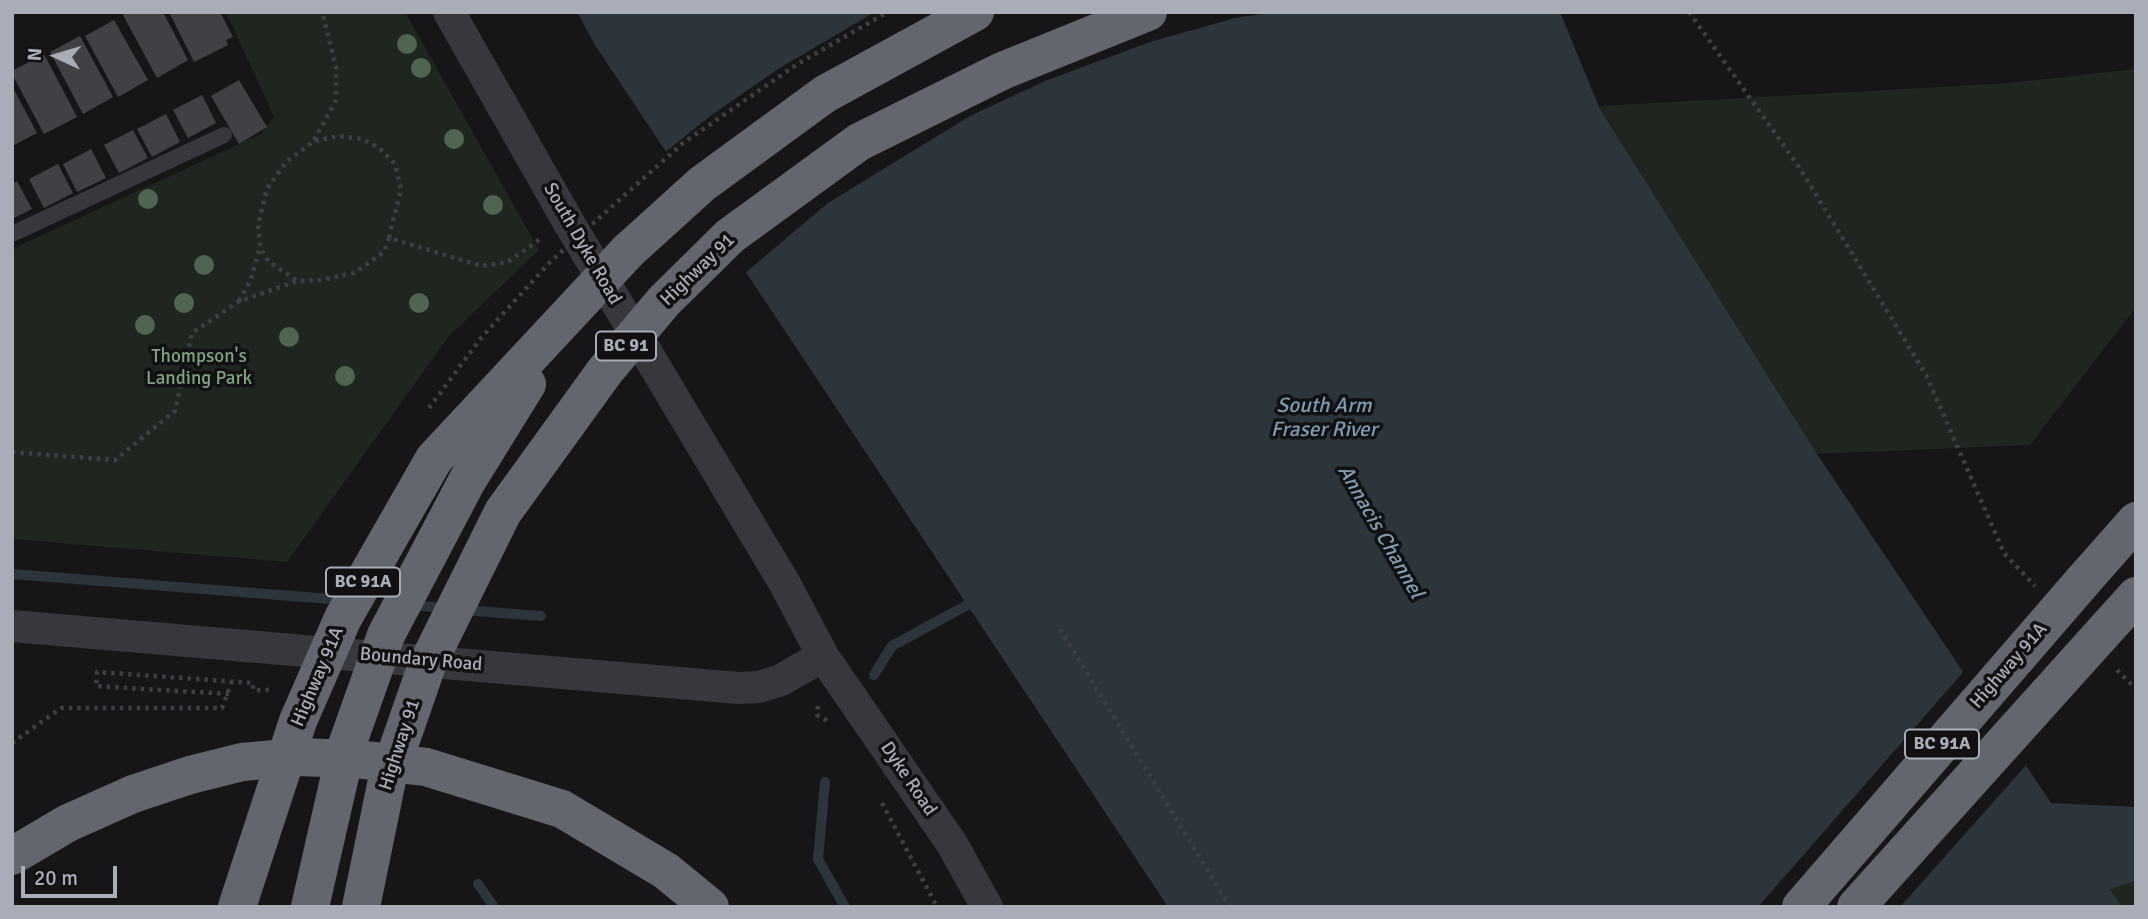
<!DOCTYPE html>
<html>
<head>
<meta charset="utf-8">
<style>
	body { margin:0 }
	#map { position:relative; width:2148px; height:919px; overflow:hidden; background:#161618; font-family:Signika,sans-serif }
	canvas { display:block }
	.frame { position:absolute; inset:0; border:14px solid #a8adb8; pointer-events:none }
	.north { position:absolute; left:21px; top:21px; width:70px; height:70px; -webkit-text-stroke:5px #111113; paint-order:stroke; rotate:274deg; font-size:19px; font-weight:700; line-height:28px; text-align:center; color:#a8adb8 }
	.north::after { content:''; display:block; margin:auto; width:24px; height:32px; background:#a8adb8; clip-path:polygon(50% 0,100% 100%,50% 72%,0 100%) }
	.scale { position:absolute; left:21px; top:866px; width:96px; height:32px; box-sizing:border-box; border:4px solid #a8adb8; border-top:0; padding-left:9px; font-size:21px; line-height:24px; white-space:nowrap; color:#a8adb8; -webkit-text-stroke:5px #111113; paint-order:stroke }
</style>
</head>
<body>
<div id="map">
<canvas width="2148" height="919"></canvas>
<div class="frame"></div>
<div class="north">N</div>
<div class="scale">20 m</div>
</div>
<script>
const ctx = document.querySelector('canvas').getContext('2d');
ctx.lineJoin = 'round';
function fill(path, color) { ctx.fillStyle = color; ctx.fill(path, 'evenodd'); }
const poly = rows => new Path2D(rows.map(r => 'M' + r).join(''));
function strokePath(path, color, width, dash) { ctx.strokeStyle = color; ctx.lineWidth = width; ctx.lineCap = dash ? 'butt' : 'round'; ctx.setLineDash(dash || []); ctx.stroke(path); }
function label(font, color, halo, rows, align = 'center') {
  ctx.font = font + ' Signika,sans-serif'; ctx.lineWidth = 7; ctx.setLineDash([]); ctx.textBaseline = 'middle'; ctx.strokeStyle = halo; ctx.fillStyle = color; for (const [text, x, y, turn = 0] of rows) {
    ctx.save(); ctx.translate(x, y); ctx.rotate((+turn || 0) * Math.PI / 180); ctx.textAlign = isNaN(turn) ? turn : align; if (halo) ctx.strokeText(text, 0, 0); ctx.fillText(text, 0, 0); ctx.restore();
  }
}
fill(poly([
	[226,12,405,12,539,250,449,336,287,562,12,539,12,249,261,134,274,117],
	[2136,69,2136,307,2030,445,1817,454,1599,106,2010,83],
	[2136,881,2136,907,2122,907,2110,888]
]), '#1e261f');
fill(poly([
	[577,12,1560,12,1599,107,1817,454,2051,803,2136,807,2136,881,2110,889,2122,907,1168,907,595,45]
]), '#2c353c');
fill(poly([
	[875,12,1274,12,1235,18,1150,42,1045,81,970,116,828,203,744,274,663,154,709,117,778,69],
	[1965,670,2028,763,1900,907,1758,907]
]), '#161618');
strokePath(poly([
	[12,574,343,600],
	[411,605,444,608],
	[463,610,541,616],
	[874,675,892,646,980,598],
	[825,782,818,859,845,907],
	[478,884,494,907]
]), '#2c353c', 10);
fill(poly([
	[127,12,163,12,188,60,157,78,123,15],
	[169,12,220,12,233,37,226,40,228,45,194,62],
	[114,20,148,80,118,97,85,36],
	[80,36,113,97,83,114,50,52],
	[44,54,77,117,44,134,12,74,12,71],
	[239,80,267,127,239,144,211,96],
	[12,86,37,133,12,146],
	[202,95,216,123,188,138,173,110],
	[166,114,180,142,152,157,137,129],
	[133,130,148,158,119,173,104,145],
	[91,149,106,178,77,192,63,164],
	[58,164,73,193,44,208,29,179],
	[17,181,32,209,12,219,12,184]
]), '#404145');
strokePath(poly([
	[1689,12,1801,170,1926,375,2004,553,2035,586],
	[314,140,336,100,336,67,322,12],
	[296,280,268,261,260,247,258,225,267,189,286,162,314,141,339,136,363,139,380,149,395,164,401,189,389,238],
	[239,301,251,279,260,247],
	[12,452,115,460,175,411,192,333,238,302,297,281,321,280,354,273,384,252,389,238,482,266,508,262,543,237],
	[1060,629,1230,907],
	[2117,670,2136,689],
	[818,706,817,715,828,721],
	[12,743,61,708,222,708,234,676],
	[882,803,937,907]
]), '#3d3f44', 4.5, [3.5, 5]);
strokePath(poly([
	[12,234,224,135]
]), '#37383d', 16);
strokePath(poly([
	[449,12,569,223,785,584,823,656,952,844,987,907],
	[12,626,738,688,759,687,781,680,823,656]
]), '#37383d', 32);
strokePath(poly([
	[628,251,702,184,825,94,975,12],
	[2083,581,2136,521],
	[12,856,68,823,133,794,190,775,242,762,297,757,356,759,426,767,562,809,666,871,710,907]
]), '#63666e', 38);
strokePath(poly([
	[429,408,481,338,551,261,683,143,799,63,888,12],
	[229,694,96,686,97,672,253,683,253,690,271,690]
]), '#3d3f44', 4.5, [3.5, 5]);
strokePath(poly([
	[237,907,298,721,343,618,434,459,628,251],
	[310,907,347,745,386,635,467,481,527,384],
	[361,907,387,780,427,665,503,512,605,371,664,301,730,236,859,142,1002,71,1148,12],
	[1801,907,2083,581],
	[1856,907,2136,596]
]), '#63666e', 38);
ctx.fillStyle = '#506452';
for (const [x, y] of [
	[407,44],
	[421,68],
	[454,139],
	[148,199],
	[493,205],
	[204,265],
	[184,303],
	[419,303],
	[145,325],
	[289,337],
	[345,376]
]) { ctx.beginPath(); ctx.arc(x, y, 10, 0, 2 * Math.PI); ctx.fill(); }
for (const [x, y, w] of [
	[626,346,60],
	[363,582,74],
	[1942,744,74]
]) { const box = new Path2D(); box.roundRect(x - w / 2, y - 14.5, w, 29, 5); ctx.fillStyle = '#111113'; ctx.fill(box); strokePath(box, '#a8adb8', 2); }
label('bold 18px', '#a8adb8', null, [
	["BC 91",626,346],
	["BC 91A",363,582],
	["BC 91A",1942,744]
]);
label('19px', '#a8adb8', '#111113', [
	["South Dyke Road",582,244,60],
	["Highway 91",698,270,-44],
	["Boundary Road",421,660,5],
	["Highway 91A",2009,666,-49],
	["Highway 91A",318,677,-67],
	["Highway 91",400,745,-72],
	["Dyke Road",908,779,56]
]);
label('19px', '#7fa381', '#111113', [
	["Thompson's",199,357],
	["Landing Park",199,379]
]);
label('italic 21px', '#7f9bb3', '#111113', [
	["South Arm",1324,406],
	["Fraser River",1324,430],
	["Annacis Channel",1380,532,60]
]);
</script>
</body>
</html>
